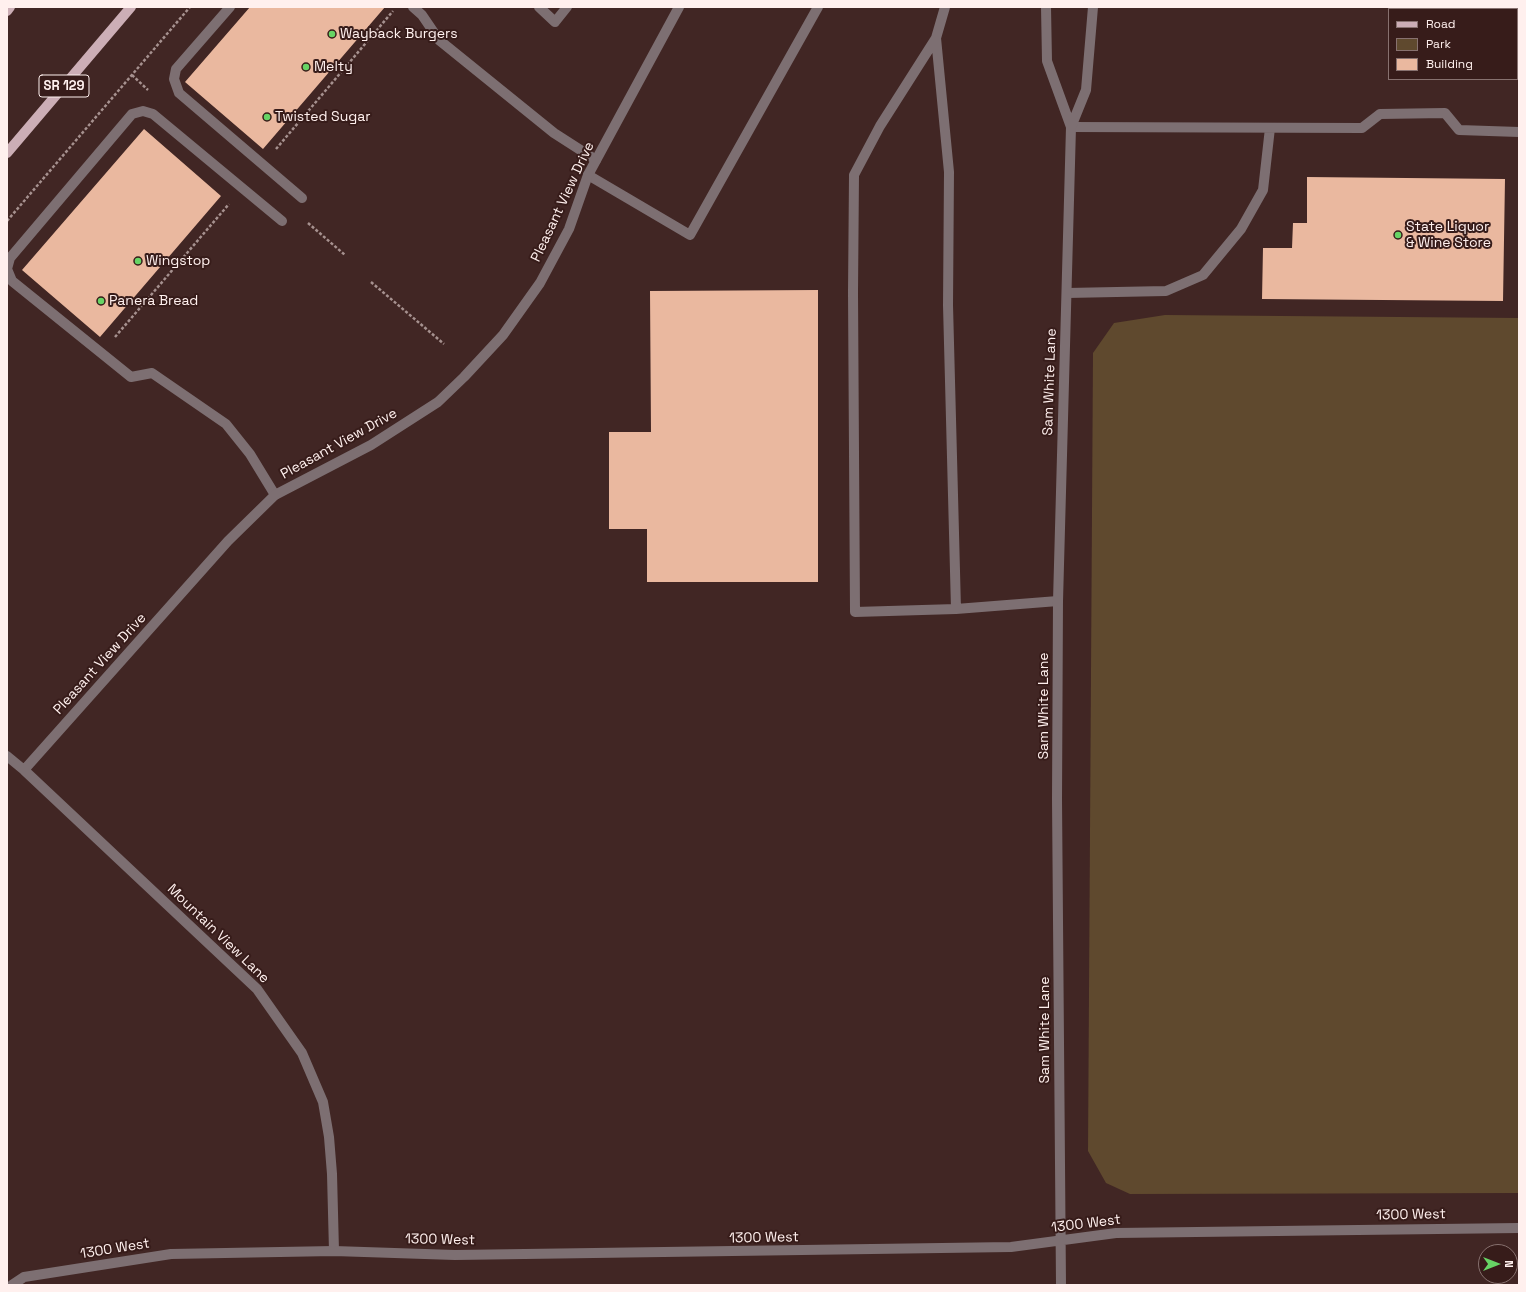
<!DOCTYPE html>
<html>
<head>
<meta charset="utf-8">
<style>
	body { margin:0 }
	#map { position:relative; width:1526px; height:1292px; overflow:hidden; background:#412624; font-family:"Space Grotesk",sans-serif }
	canvas { display:block }
	.frame { position:absolute; inset:0; border:8px solid #fff0ee; pointer-events:none }
	.legend { position:absolute; left:1388px; top:8px; width:130px; height:72px; box-sizing:border-box; background:#371c1a; border:1px solid #87716f; margin:0; padding:5px 7px; list-style:none; font-size:12px; color:#fff0ee }
	.legend li { display:flex; align-items:center; gap:8px; height:20px }
	.legend b { width:20px; border:1px solid #87716f }
	.north { position:absolute; left:1478px; top:1244px; width:40px; height:40px; box-sizing:border-box; background:#371c1a; border:1px solid #87716f; border-radius:50%; rotate:90deg; font-size:11px; font-weight:700; line-height:16px; text-align:center; color:#fff0ee }
	.north::after { content:''; display:block; margin:auto; width:14px; height:18px; background:#67d465; clip-path:polygon(50% 0,100% 100%,50% 72%,0 100%) }
</style>
</head>
<body>
<div id="map">
<canvas width="1526" height="1292"></canvas>
<div class="frame"></div>
<ul class="legend">
<li><b style="height:5px;background:#ccaeb6"></b>Road</li>
<li><b style="height:11px;background:#5f492e"></b>Park</li>
<li><b style="height:11px;background:#eab89f"></b>Building</li>
</ul>
<div class="north">N</div>
</div>
<script>
const ctx = document.querySelector('canvas').getContext('2d');
ctx.lineJoin = 'round';
function fill(path, color) { ctx.fillStyle = color; ctx.fill(path, 'evenodd'); }
const poly = rows => new Path2D(rows.map(r => 'M' + r).join(''));
function strokePath(path, color, width, dash) { ctx.strokeStyle = color; ctx.lineWidth = width; ctx.lineCap = dash ? 'butt' : 'round'; ctx.setLineDash(dash || []); ctx.stroke(path); }
function label(font, color, halo, rows, align = 'center') {
  ctx.font = font + ' "Space Grotesk",sans-serif'; ctx.lineWidth = 4; ctx.setLineDash([]); ctx.textBaseline = 'middle'; ctx.strokeStyle = halo; ctx.fillStyle = color; for (const [text, x, y, turn = 0] of rows) {
    ctx.save(); ctx.translate(x, y); ctx.rotate((+turn || 0) * Math.PI / 180); ctx.textAlign = isNaN(turn) ? turn : align; if (halo) ctx.strokeText(text, 0, 0); ctx.fillText(text, 0, 0); ctx.restore();
  }
}
fill(poly([
	[1165,315,1519,318,1519,1193,1130,1194,1106,1183,1088,1151,1093,353,1114,323]
]), '#5f492e');
fill(poly([
	[250,7,385,7,263,149,185,82],
	[144,129,221,196,100,337,22,270],
	[1307,177,1505,179,1503,301,1262,299,1263,248,1292,248,1293,223,1307,223],
	[818,290,818,582,647,582,647,529,609,529,609,432,651,432,650,291]
]), '#eab89f');
strokePath(poly([
	[132,75,148,90],
	[276,149,393,11],
	[7,221,190,7],
	[308,223,345,255],
	[371,282,444,344],
	[115,337,229,204]
]), '#a6918f', 2.5, [3, 2]);
strokePath(poly([
	[230,7,176,69,174,79,179,93,302,198],
	[413,7,422,15,439,40,554,133,596,160],
	[539,7,555,22,567,7],
	[945,7,936,38,880,126,854,175,853,292,855,612,956,609,1058,601],
	[936,38,949,172,948,305,956,609],
	[1071,127,1362,128,1380,114,1445,113,1459,130,1519,132],
	[588,175,690,235,818,7],
	[1067,293,1166,291,1203,275,1241,229,1263,190,1270,128],
	[275,495,250,454,226,424,152,373,131,377,12,281,7,269,10,258,132,114,143,111,153,114,282,221]
]), '#7d6f72', 10);
strokePath(poly([
	[7,756,24,770,257,989,302,1053,323,1102,329,1137,332,1174,334,1251],
	[24,770,228,541,275,495,371,445,438,402,464,377,503,335,540,283,569,229,588,175,679,7]
]), '#7d6f72', 10);
strokePath(poly([
	[1046,7,1047,61,1071,127,1058,601,1057,799,1061,1285],
	[1071,127,1086,90,1093,7],
	[12,1285,24,1277,171,1254,334,1251,455,1255,1011,1247,1116,1233,1519,1228]
]), '#7d6f72', 10);
strokePath(poly([
	[7,11,10,7],
	[7,153,131,7]
]), '#ccaeb6', 10);
for (const [x, y, r, color] of [
	[332,34,4,"#67d465"],
	[306,67,4,"#67d465"],
	[267,117,4,"#67d465"],
	[1398,235,4,"#67d465"],
	[138,261,4,"#67d465"],
	[101,301,4,"#67d465"]
]) { const dot = new Path2D(); dot.arc(x, y, r, 0, 2 * Math.PI); ctx.fillStyle = color; ctx.fill(dot); strokePath(dot, '#371c1a', 1.5); }
for (const [x, y, w] of [
	[64,86,50]
]) { const box = new Path2D(); box.roundRect(x - w / 2, y - 11, w, 22, 3); ctx.fillStyle = '#371c1a'; ctx.fill(box); strokePath(box, '#fff0ee', 1); }
label('bold 13px', '#fff0ee', null, [
	["SR 129",64,86]
]);
label('14px', '#fff0ee', '#371c1a', [
	["Wayback Burgers",340,34],
	["Melty",314,67],
	["Twisted Sugar",275,117],
	["State Liquor",1406,227],
	["& Wine Store",1406,243],
	["Wingstop",146,261],
	["Panera Bread",109,301]
], 'left');
label('14px', '#fff0ee', '#371c1a', [
	["Pleasant View Drive",563,202,-65],
	["Sam White Lane",1050,382,-88],
	["Pleasant View Drive",339,444,-29],
	["Pleasant View Drive",100,664,-48],
	["Sam White Lane",1044,706,-90],
	["Mountain View Lane",218,934,44],
	["Sam White Lane",1045,1030,-90],
	["1300 West",1411,1215,-1],
	["1300 West",1086,1224,-7],
	["1300 West",764,1238,-1],
	["1300 West",440,1240,1],
	["1300 West",115,1249,-9]
]);
</script>
</body>
</html>
